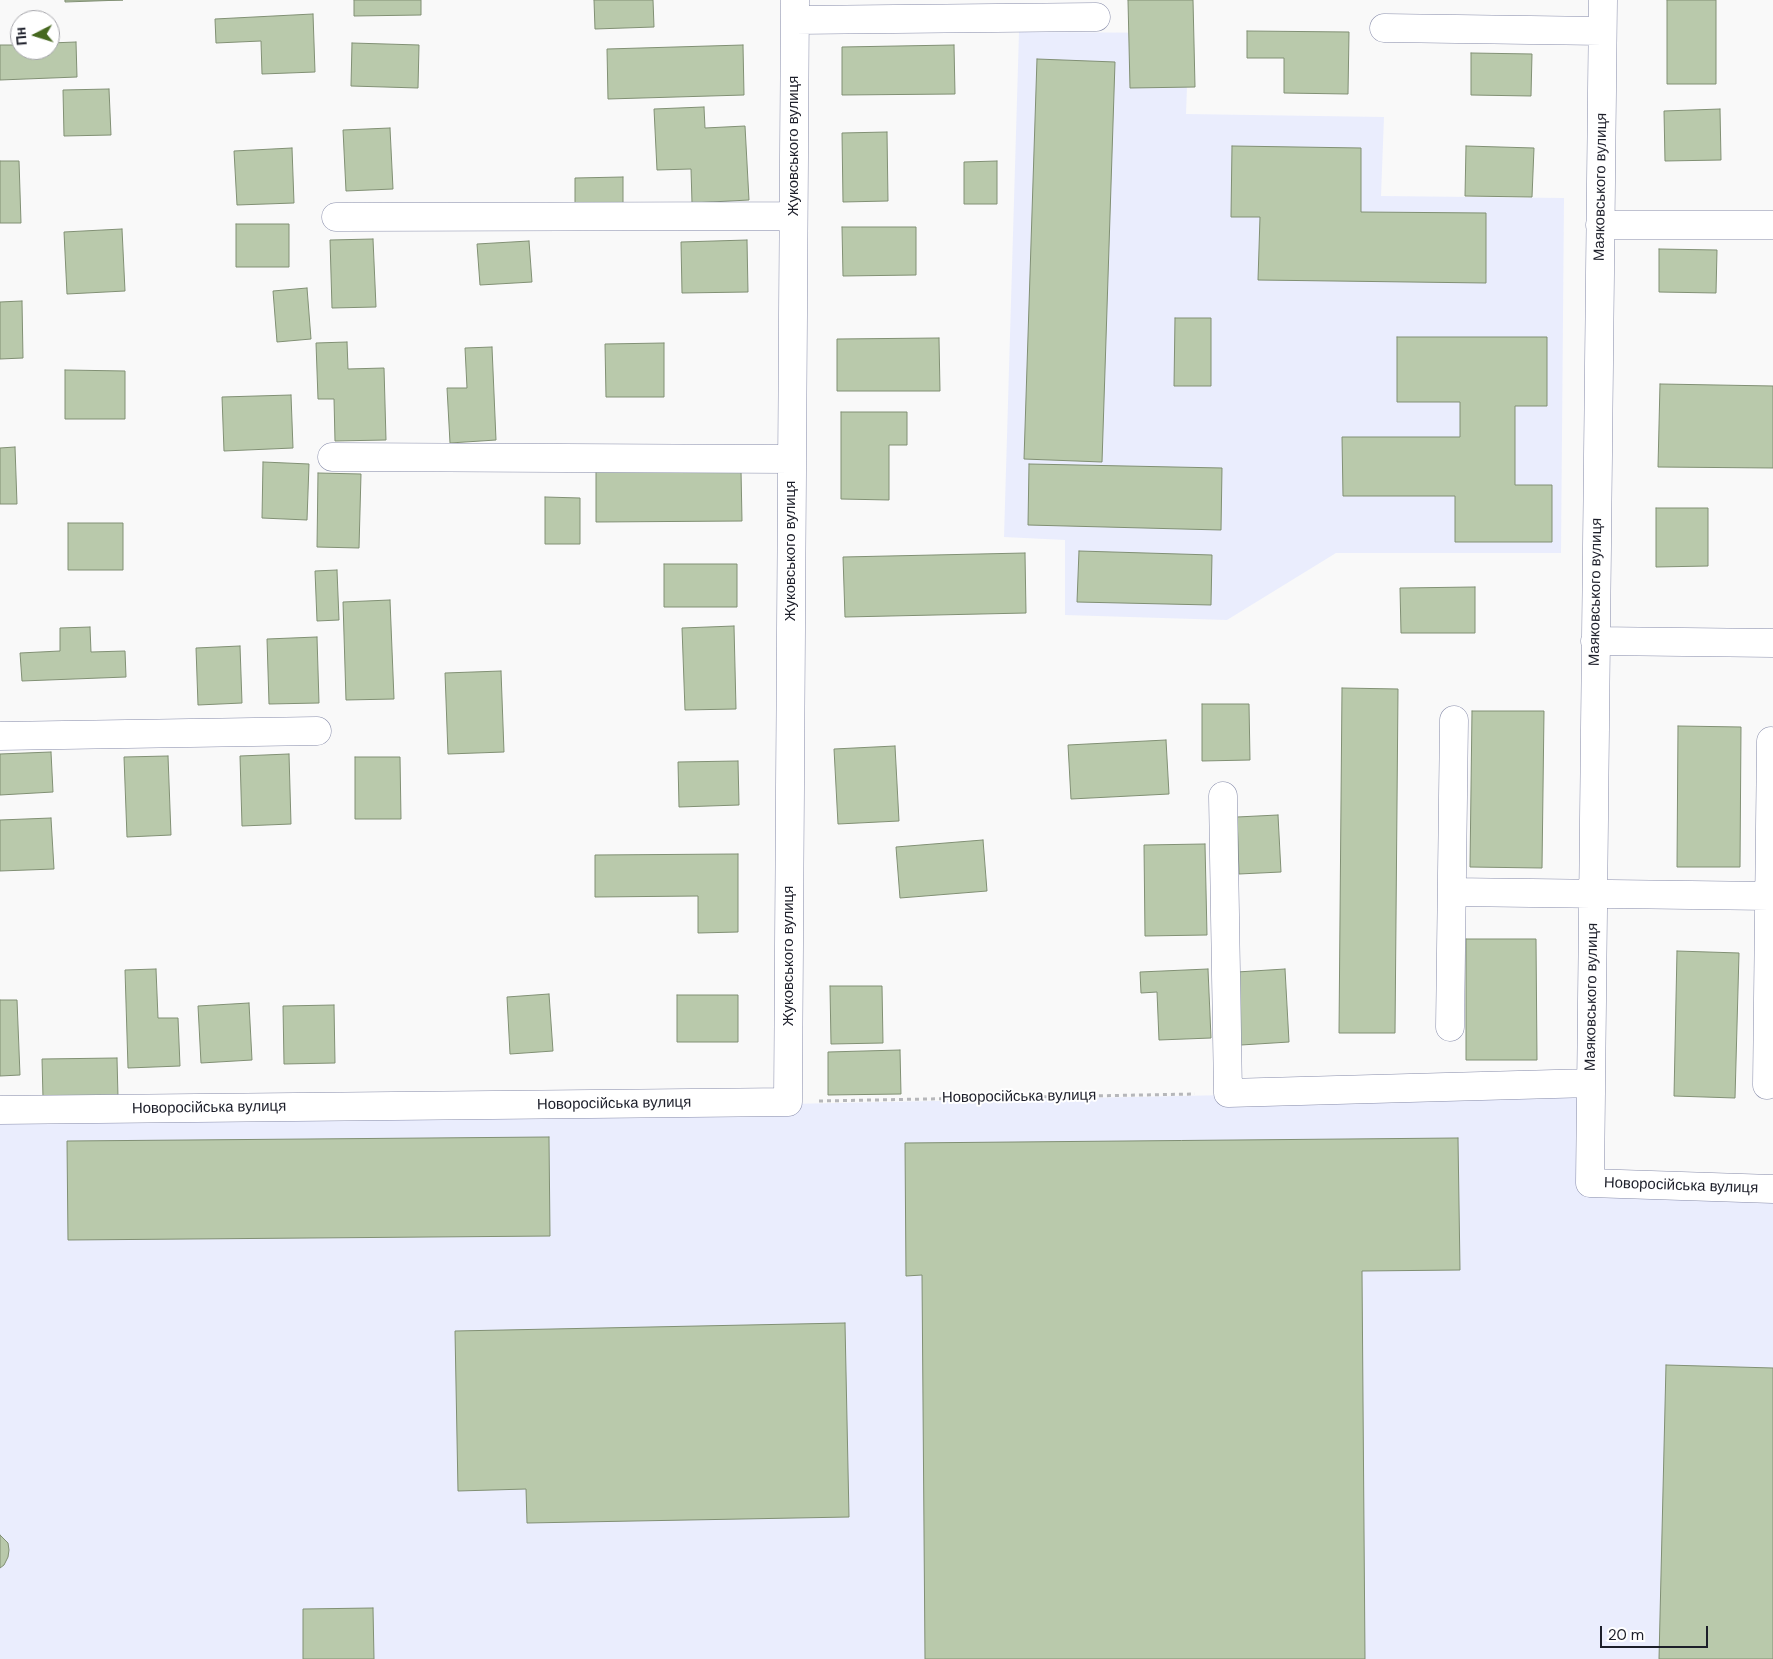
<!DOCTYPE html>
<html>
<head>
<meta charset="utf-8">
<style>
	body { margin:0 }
	#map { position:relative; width:1773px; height:1659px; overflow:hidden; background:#f9f9f9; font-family:"DM Sans",sans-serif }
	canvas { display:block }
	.north { position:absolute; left:10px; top:10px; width:50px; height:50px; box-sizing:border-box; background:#fff; border:1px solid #a5a5aa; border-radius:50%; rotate:265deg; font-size:14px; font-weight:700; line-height:20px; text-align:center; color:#1d1f2a }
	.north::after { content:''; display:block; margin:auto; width:18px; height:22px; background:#46681f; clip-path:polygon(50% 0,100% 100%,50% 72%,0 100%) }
	.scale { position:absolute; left:1600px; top:1626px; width:108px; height:22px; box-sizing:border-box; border:2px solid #1d1f2a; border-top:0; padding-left:6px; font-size:15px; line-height:18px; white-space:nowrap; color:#1d1f2a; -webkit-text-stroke:4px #fff; paint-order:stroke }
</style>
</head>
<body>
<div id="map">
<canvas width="1773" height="1659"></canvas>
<div class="north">Пн</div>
<div class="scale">20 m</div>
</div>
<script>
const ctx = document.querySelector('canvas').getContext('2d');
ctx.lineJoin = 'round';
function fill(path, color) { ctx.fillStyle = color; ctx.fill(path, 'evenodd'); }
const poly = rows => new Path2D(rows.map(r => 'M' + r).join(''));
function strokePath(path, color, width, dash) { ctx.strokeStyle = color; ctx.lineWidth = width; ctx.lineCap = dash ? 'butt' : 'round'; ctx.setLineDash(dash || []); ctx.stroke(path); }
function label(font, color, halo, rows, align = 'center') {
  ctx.font = font + ' "DM Sans",sans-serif'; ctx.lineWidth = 4; ctx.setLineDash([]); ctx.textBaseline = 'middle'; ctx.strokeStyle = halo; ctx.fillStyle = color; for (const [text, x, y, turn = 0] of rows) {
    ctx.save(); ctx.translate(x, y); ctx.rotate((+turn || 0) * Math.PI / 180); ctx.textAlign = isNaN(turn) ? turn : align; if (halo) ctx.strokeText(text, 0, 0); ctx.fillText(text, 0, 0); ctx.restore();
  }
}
fill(poly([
	[1019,32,1189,33,1186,114,1384,117,1381,196,1564,198,1561,553,1336,553,1227,620,1065,615,1065,540,1004,537],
	[1590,1083,1589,1185,1773,1191,1773,1659,0,1659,0,1113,788,1104,1228,1095]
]), '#eaedfd');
const building = poly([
	[65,0,123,0,65,2,65,0],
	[354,0,421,0,421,15,354,16,354,0],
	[594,0,653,0,654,27,595,29,594,0],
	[1128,0,1193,0,1195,87,1130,88,1128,0],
	[1667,0,1716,0,1716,84,1667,84,1667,0],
	[313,14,315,72,262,74,261,41,216,43,215,19,313,14],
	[1247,31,1349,32,1348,94,1284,93,1284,58,1247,58,1247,31],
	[76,42,77,77,0,80,0,45,20,45,20,50,50,50,50,43,76,42],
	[352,43,419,45,418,88,351,86,352,43],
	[743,45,744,95,608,99,607,49,743,45],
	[954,45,955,94,842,95,842,47,954,45],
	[1471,53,1532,54,1531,96,1471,95,1471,53],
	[1037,59,1115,62,1102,462,1024,459,1037,59],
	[109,89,111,135,64,136,63,90,109,89],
	[704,107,705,128,745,126,749,200,692,203,691,169,657,170,654,109,704,107],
	[1720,109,1721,160,1665,161,1664,111,1720,109],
	[390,128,393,189,346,191,343,130,390,128],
	[887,132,888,201,843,202,842,133,887,132],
	[1232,146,1361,148,1361,212,1486,213,1486,283,1258,280,1260,217,1231,217,1232,146],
	[1466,146,1534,148,1532,197,1465,196,1466,146],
	[292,148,294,203,237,205,234,151,292,148],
	[0,161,19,161,21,223,0,223,0,161],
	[997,161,997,204,964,204,964,162,997,161],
	[623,177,623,207,575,208,575,178,623,177],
	[236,224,289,224,289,267,236,267,236,224],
	[842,227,916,227,916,275,843,276,842,227],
	[122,229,125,291,67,294,64,232,122,229],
	[373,239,376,307,332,308,330,240,373,239],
	[747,240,748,292,682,293,681,242,747,240],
	[529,241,532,282,480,285,477,244,529,241],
	[1659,249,1717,250,1716,293,1659,292,1659,249],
	[307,288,311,339,277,342,273,291,307,288],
	[22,301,23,358,0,359,0,302,22,301],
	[1175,318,1211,318,1211,386,1174,386,1175,318],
	[1397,337,1547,337,1547,406,1515,406,1515,485,1552,485,1552,542,1455,542,1455,496,1343,496,1342,437,1460,437,1460,402,1397,402,1397,337],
	[939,338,940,391,837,391,837,339,939,338],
	[347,342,348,369,384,368,386,440,335,441,334,399,318,399,316,343,347,342],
	[664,343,664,397,606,397,605,344,664,343],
	[492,347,496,440,450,443,447,388,467,388,465,348,492,347],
	[65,370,125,371,125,419,65,419,65,370],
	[1660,384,1773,386,1773,468,1658,467,1660,384],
	[291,395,293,448,224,451,222,397,291,395],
	[841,412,907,412,907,445,889,445,889,500,841,499,841,412],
	[15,447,17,504,0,504,0,448,15,447],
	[263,462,309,464,307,520,262,518,263,462],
	[1029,464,1222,468,1221,530,1028,525,1029,464],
	[741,470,742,521,596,522,596,471,741,470],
	[318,473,361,474,359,548,317,547,318,473],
	[545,497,580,498,580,544,545,544,545,497],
	[1656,508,1708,508,1708,566,1656,567,1656,508],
	[68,523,123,523,123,570,68,570,68,523],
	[1079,551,1212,555,1211,605,1077,602,1079,551],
	[1025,553,1026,613,845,617,843,557,1025,553],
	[664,564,737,564,737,607,664,607,664,564],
	[337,570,339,620,317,621,315,571,337,570],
	[1475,587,1475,633,1401,633,1400,588,1475,587],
	[390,600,394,699,346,700,343,602,390,600],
	[734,626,736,709,685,710,682,628,734,626],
	[90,627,91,652,125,651,126,677,22,681,20,653,60,651,60,628,90,627],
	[317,637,319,703,269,704,267,639,317,637],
	[240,646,242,703,198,705,196,648,240,646],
	[501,671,504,752,448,754,445,673,501,671],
	[1342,688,1398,689,1395,1033,1339,1033,1342,688],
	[1202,704,1249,704,1250,760,1202,761,1202,704],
	[1472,711,1544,711,1542,868,1470,867,1472,711],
	[1678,726,1741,727,1740,867,1677,867,1678,726],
	[1166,740,1169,794,1071,799,1068,745,1166,740],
	[895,746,899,821,838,824,834,749,895,746],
	[51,752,53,792,0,795,0,754,51,752],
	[289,754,291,824,242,826,240,756,289,754],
	[168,756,171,835,127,837,124,757,168,756],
	[355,757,400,757,401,819,355,819,355,757],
	[738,761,739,805,679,807,678,762,738,761],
	[1278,815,1281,872,1239,874,1237,817,1278,815],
	[51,818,54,869,0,871,0,820,51,818],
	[983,840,987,891,900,898,896,847,983,840],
	[1205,844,1207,935,1145,936,1144,845,1205,844],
	[738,854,738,932,698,933,698,896,595,897,595,855,738,854],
	[1466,939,1536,939,1537,1060,1466,1060,1466,939],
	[1677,951,1739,953,1735,1098,1674,1096,1677,951],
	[156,969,158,1018,178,1018,180,1066,128,1068,125,970,156,969],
	[1208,969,1211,1038,1159,1040,1157,992,1141,993,1140,972,1208,969],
	[1285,969,1289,1042,1241,1045,1237,972,1285,969],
	[830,986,882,986,883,1043,831,1044,830,986],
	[549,994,553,1051,510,1054,507,997,549,994],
	[677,995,738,995,738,1042,677,1042,677,995],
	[0,1000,17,1000,20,1075,0,1076,0,1000],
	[249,1003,252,1060,201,1063,198,1006,249,1003],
	[334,1005,335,1063,284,1064,283,1006,334,1005],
	[900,1050,901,1094,828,1095,828,1052,900,1050],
	[117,1058,118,1097,43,1098,42,1059,117,1058],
	[549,1137,550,1236,68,1240,67,1141,549,1137],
	[1458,1138,1460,1270,1362,1271,1365,1659,925,1659,922,1275,906,1276,905,1143,1458,1138],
	[845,1323,849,1517,527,1523,526,1489,458,1491,455,1331,845,1323],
	[1666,1365,1773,1368,1773,1659,1659,1659,1666,1365],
	[0,1535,8,1543,9,1550,8,1557,4,1565,0,1568,0,1535],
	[373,1608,374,1659,303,1659,303,1609,373,1608]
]);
fill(building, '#b9c9ab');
strokePath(building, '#819074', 1);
const minor = poly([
	[1603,0,1590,1183,1773,1189],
	[795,20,1096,17],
	[1384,28,1602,31],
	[336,217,793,216],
	[1600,225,1773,225],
	[332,457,792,459],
	[1595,641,1773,643],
	[0,736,317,731],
	[1223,796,1228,1093,1591,1083],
	[1452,892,1769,896],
	[1450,1027,1454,720],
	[1767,1085,1771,741],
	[0,1110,788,1102,795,0]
]);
strokePath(minor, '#878caa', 29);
strokePath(poly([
	[819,1101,1195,1094]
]), '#b6b7ba', 3, [4, 4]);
strokePath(minor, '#fff', 28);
label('15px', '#1d1f2a', '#fff', [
	["Жуковського вулиця",794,146,-90],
	["Маяковського вулиця",1601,187,-89],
	["Жуковського вулиця",791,551,-90],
	["Маяковського вулиця",1596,592,-89],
	["Жуковського вулиця",789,956,-90],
	["Маяковського вулиця",1592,997,-89],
	["Новоросійська вулиця",1019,1097,-1],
	["Новоросійська вулиця",614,1104,-1],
	["Новоросійська вулиця",209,1108,-1],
	["Новоросійська вулиця",1681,1186,2]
]);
</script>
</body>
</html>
